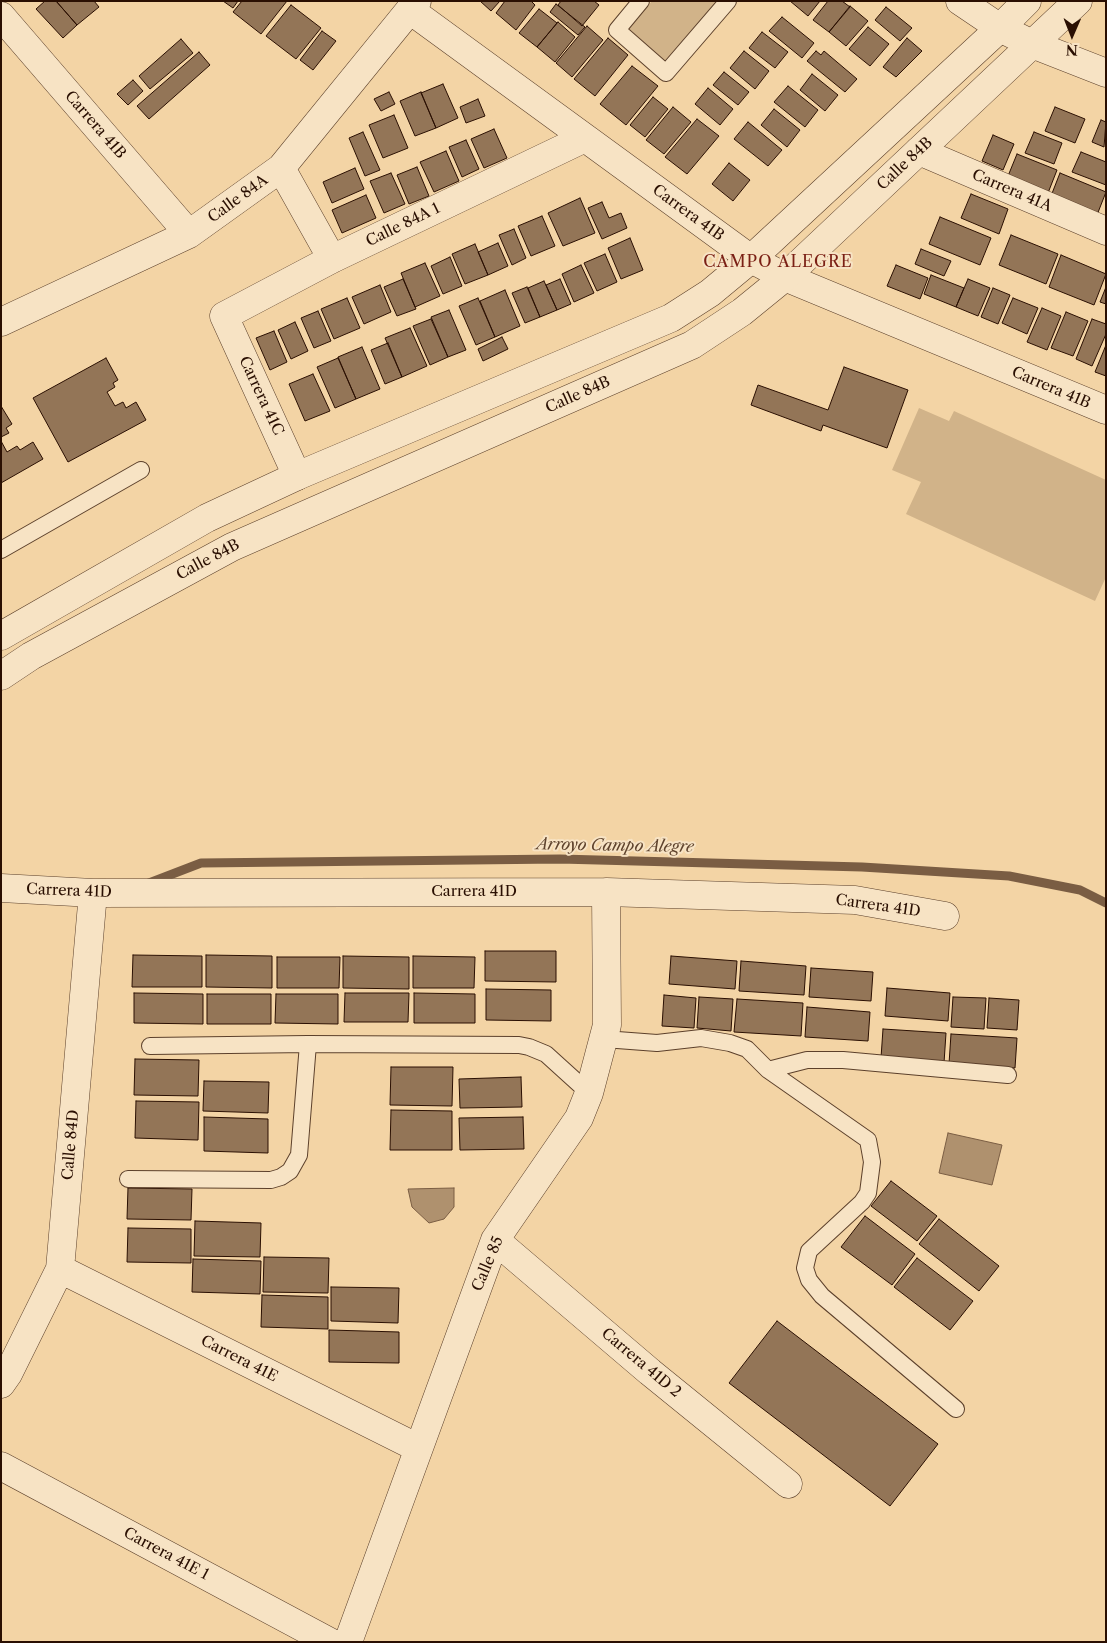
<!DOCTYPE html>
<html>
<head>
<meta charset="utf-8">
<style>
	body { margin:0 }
	#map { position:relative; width:1107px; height:1643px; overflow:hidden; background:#f3d4a5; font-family:"Libre Caslon Text",serif }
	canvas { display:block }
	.frame { position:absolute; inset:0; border:2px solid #2a0f02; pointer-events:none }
	.north { position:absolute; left:1047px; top:10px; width:50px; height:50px; -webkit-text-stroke:4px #f7e3c4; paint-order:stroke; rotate:181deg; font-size:14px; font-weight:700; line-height:20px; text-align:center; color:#2a0f02 }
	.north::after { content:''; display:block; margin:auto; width:18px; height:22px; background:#2a0f02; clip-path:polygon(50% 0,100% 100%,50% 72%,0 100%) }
</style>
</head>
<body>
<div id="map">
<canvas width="1107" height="1643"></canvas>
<div class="frame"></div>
<div class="north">N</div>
</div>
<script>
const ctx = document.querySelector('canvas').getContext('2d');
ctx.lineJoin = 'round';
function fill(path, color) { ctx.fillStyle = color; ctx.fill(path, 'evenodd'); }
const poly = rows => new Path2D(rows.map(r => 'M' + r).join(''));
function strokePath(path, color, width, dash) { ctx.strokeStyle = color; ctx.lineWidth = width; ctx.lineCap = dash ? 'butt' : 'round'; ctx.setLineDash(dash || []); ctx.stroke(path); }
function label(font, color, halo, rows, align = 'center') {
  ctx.font = font + ' "Libre Caslon Text",serif'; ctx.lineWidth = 4; ctx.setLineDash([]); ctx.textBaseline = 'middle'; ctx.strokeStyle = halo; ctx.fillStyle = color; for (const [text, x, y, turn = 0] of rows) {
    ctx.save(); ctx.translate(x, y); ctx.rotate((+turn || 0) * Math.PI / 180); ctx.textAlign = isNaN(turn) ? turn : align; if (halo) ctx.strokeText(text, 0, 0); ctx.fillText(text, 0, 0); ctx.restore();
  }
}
fill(poly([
	[652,1,717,1,665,61,629,29],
	[919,408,949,421,954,411,1106,480,1106,577,1095,601,906,514,921,482,892,470]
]), '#d1b389');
const water = poly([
	[948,1133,1002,1145,992,1185,939,1173,948,1133],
	[454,1188,454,1207,444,1219,429,1223,412,1207,408,1189,454,1188]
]);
fill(water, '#af916e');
strokePath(water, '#7a5d43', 1);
strokePath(poly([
	[149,883,201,863,560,859,862,867,1009,876,1080,890,1106,903]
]), '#7a5d43', 9);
const building = poly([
	[45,1,56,1,77,25,63,38,36,9,45,1],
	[56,1,94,1,99,7,77,25,56,1],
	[223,1,238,1,233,8,223,1],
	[242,1,287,1,261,34,233,12,242,1],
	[480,1,500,1,491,11,480,1],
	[505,1,531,1,535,5,516,30,496,13,505,1],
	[561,1,594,1,599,5,582,26,558,5,561,1],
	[790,1,820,1,808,16,790,1],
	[828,1,842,1,850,7,829,32,813,20,828,1],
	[556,4,585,27,578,35,550,12,556,4],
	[291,5,321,28,296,59,266,36,291,5],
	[850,6,868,21,846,46,829,32,850,6],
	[886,7,912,28,900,41,875,20,886,7],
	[539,9,557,23,537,47,519,33,539,9],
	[782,17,814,43,802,58,769,31,782,17],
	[558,22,575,37,555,62,537,47,558,22],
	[587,26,603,40,572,77,556,63,587,26],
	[868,27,889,44,870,66,849,49,868,27],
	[322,31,336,41,313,70,300,60,322,31],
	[762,32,788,52,775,68,749,48,762,32],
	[608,38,628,55,595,96,574,79,608,38],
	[907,38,922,51,896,77,883,67,907,38],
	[181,39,193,53,150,89,139,76,181,39],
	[744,51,769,71,755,89,730,68,744,51],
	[816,51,821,55,824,51,857,79,845,92,807,61,816,51],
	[199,52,210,65,149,119,137,106,199,52],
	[632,66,658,86,626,125,600,104,632,66],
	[724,72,749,92,738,105,713,85,724,72],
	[812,74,838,95,825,111,800,90,812,74],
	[133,80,143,91,128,105,117,94,133,80],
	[443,84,458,118,436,128,421,93,443,84],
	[788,86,818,110,805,127,774,102,788,86],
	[708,88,733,109,720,125,695,104,708,88],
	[389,92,395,104,381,111,374,99,389,92],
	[421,92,436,128,415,136,400,101,421,92],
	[653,97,668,109,645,137,630,125,653,97],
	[478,99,485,116,466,123,460,107,478,99],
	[673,107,691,122,664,154,646,140,673,107],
	[1055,107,1085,119,1075,143,1045,131,1055,107],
	[774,109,800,130,787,147,761,125,774,109],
	[394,115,408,148,383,158,369,125,394,115],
	[697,119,719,136,687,174,665,157,697,119],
	[1101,120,1106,122,1104,147,1092,142,1101,120],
	[748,122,782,150,768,166,734,139,748,122],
	[494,129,507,158,484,168,471,139,494,129],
	[363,132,380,170,365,176,349,138,363,132],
	[1034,132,1062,143,1054,164,1025,153,1034,132],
	[993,135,1014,144,1003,170,982,161,993,135],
	[466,140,479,169,462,177,449,147,466,140],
	[446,151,459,181,434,192,420,162,446,151],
	[1081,152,1106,162,1106,185,1072,172,1081,152],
	[1017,154,1057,170,1048,193,1008,176,1017,154],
	[729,163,750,180,733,201,712,184,729,163],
	[417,167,429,196,409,204,397,175,417,167],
	[355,168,364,189,332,203,323,182,355,168],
	[391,173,405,204,384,213,370,181,391,173],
	[1060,173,1106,192,1097,215,1051,196,1060,173],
	[971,194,1008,209,999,234,961,218,971,194],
	[366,195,376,218,342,233,332,210,366,195],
	[580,198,595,233,563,246,548,213,580,198],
	[602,202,609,218,621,213,627,228,602,239,588,208,602,202],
	[542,216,555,246,531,256,518,226,542,216],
	[940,217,991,238,980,265,929,244,940,217],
	[514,229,526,258,512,265,499,235,514,229],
	[1011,235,1058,254,1046,284,999,265,1011,235],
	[630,238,643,270,621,279,608,248,630,238],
	[498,243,508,266,488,275,478,252,498,243],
	[475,244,488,275,465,284,452,254,475,244],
	[921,249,951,261,944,276,915,264,921,249],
	[605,254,617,282,597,291,584,263,605,254],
	[1061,255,1106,274,1094,305,1049,287,1061,255],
	[450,257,462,286,443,294,431,266,450,257],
	[425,263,440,296,415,307,401,273,425,263],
	[581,265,594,293,574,302,562,274,581,265],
	[896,265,928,278,920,299,887,286,896,265],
	[931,275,964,288,956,307,924,294,931,275],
	[403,279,416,309,397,316,384,287,403,279],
	[560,279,571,304,557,310,546,285,560,279],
	[968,279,990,288,978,316,956,307,968,279],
	[544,281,557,310,540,317,528,288,544,281],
	[380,285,391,312,364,324,352,297,380,285],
	[527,287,540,317,525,323,512,293,527,287],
	[1106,287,1106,304,1100,302,1106,287],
	[993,288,1010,295,998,324,981,317,993,288],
	[505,290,520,326,495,337,480,301,505,290],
	[347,298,360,328,334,339,321,309,347,298],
	[478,298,495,337,476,345,459,306,478,298],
	[1013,298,1038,308,1027,334,1002,323,1013,298],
	[1042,308,1061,316,1047,350,1027,342,1042,308],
	[449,310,466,350,448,357,431,317,449,310],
	[318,311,331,341,314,348,301,318,318,311],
	[1066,312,1088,321,1073,356,1051,348,1066,312],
	[431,319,448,357,430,365,413,326,431,319],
	[1092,319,1106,324,1106,334,1092,366,1076,359,1092,319],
	[295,322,308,351,291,359,278,330,295,322],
	[410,328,427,366,402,377,385,338,410,328],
	[274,331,287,362,270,370,256,338,274,331],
	[502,337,508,349,483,361,478,349,502,337],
	[388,343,402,377,385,384,371,350,388,343],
	[1106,345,1106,376,1095,372,1106,345],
	[362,347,380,389,356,399,338,357,362,347],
	[106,358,118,380,113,383,115,387,107,392,115,406,123,402,126,408,136,402,146,420,68,462,33,398,106,358],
	[338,358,356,399,335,408,317,367,338,358],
	[844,367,908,390,887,448,823,425,821,431,751,405,758,385,828,410,844,367],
	[313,374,330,411,305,421,289,384,313,374],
	[1,406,12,424,6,428,9,433,1,437,1,406],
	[1,441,7,452,17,446,20,450,33,442,43,459,1,483,1,441],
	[485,951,556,951,556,982,485,981,485,951],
	[133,955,202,956,202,987,132,987,133,955],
	[206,955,272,956,272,988,206,987,206,955],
	[343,956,409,957,409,989,343,988,343,956],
	[413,956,475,957,474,988,413,988,413,956],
	[671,956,737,961,735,989,669,984,671,956],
	[277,957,340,957,339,988,277,988,277,957],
	[741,961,806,966,804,995,739,991,741,961],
	[811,968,873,972,871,1001,809,997,811,968],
	[887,988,950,993,948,1021,885,1016,887,988],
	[486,989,551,990,551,1021,486,1020,486,989],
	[134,993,203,994,203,1024,134,1023,134,993],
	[345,993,409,993,408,1022,344,1022,345,993],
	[414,993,475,994,475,1023,414,1023,414,993],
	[207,994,271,994,271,1024,207,1024,207,994],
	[276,994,338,994,338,1024,275,1023,276,994],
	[664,995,696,998,694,1028,662,1026,664,995],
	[699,997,733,999,731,1031,697,1028,699,997],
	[953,997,986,998,984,1029,951,1027,953,997],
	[989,998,1019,1000,1017,1030,987,1028,989,998],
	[737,999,803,1003,801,1036,734,1032,737,999],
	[807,1007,870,1012,868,1041,805,1037,807,1007],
	[883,1029,946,1033,944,1063,881,1058,883,1029],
	[951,1034,1017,1038,1015,1068,949,1064,951,1034],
	[135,1059,199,1060,198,1096,134,1095,135,1059],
	[391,1067,453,1067,452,1106,390,1105,391,1067],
	[521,1077,522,1107,460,1108,459,1079,521,1077],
	[204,1081,269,1082,268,1113,203,1111,204,1081],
	[136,1101,199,1102,198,1140,135,1138,136,1101],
	[391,1110,452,1111,452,1150,390,1150,391,1110],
	[204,1117,268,1119,268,1153,204,1151,204,1117],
	[523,1117,524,1149,460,1150,459,1118,523,1117],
	[891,1181,937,1216,917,1241,871,1206,891,1181],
	[128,1188,192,1189,191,1220,127,1219,128,1188],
	[865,1216,915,1254,892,1285,841,1247,865,1216],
	[939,1219,999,1266,979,1291,919,1244,939,1219],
	[195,1221,261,1223,260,1257,194,1256,195,1221],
	[128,1228,191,1229,191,1263,127,1262,128,1228],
	[264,1257,329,1258,328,1293,263,1292,264,1257],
	[917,1258,973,1301,950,1330,894,1287,917,1258],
	[193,1259,261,1261,260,1294,192,1292,193,1259],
	[331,1287,399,1288,398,1323,331,1321,331,1287],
	[262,1295,328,1297,328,1329,261,1327,262,1295],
	[777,1321,938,1444,890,1506,729,1383,777,1321],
	[329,1330,399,1332,399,1363,329,1362,329,1330]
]);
fill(building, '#937557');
strokePath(building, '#2a0f02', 1);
const service = poly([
	[641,1,617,30,666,73,728,1],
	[1,550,141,470],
	[604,1039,657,1043,701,1038,730,1043,747,1049,768,1070,868,1140,872,1162,868,1193,862,1202,809,1251,805,1268,809,1280,822,1296,956,1409],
	[150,1046,308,1044],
	[768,1070,807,1060,843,1060,1008,1075],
	[128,1179,271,1180,281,1177,290,1171,299,1155,308,1044,519,1045,529,1047,546,1054,589,1093]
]);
const minor = poly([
	[960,1,1000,28,1032,44,1106,73],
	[410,10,751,259,785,277,1106,410],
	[1,16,189,234],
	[919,151,1106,231],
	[281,168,332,259],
	[1,322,189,234,281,168,417,1],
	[297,476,224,316,332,259,585,138],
	[1,888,93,893,606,892,855,900,945,916],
	[495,1240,650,1372,788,1484],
	[60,1269,418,1448],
	[1,1384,8,1374,60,1269,93,893],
	[1,1466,330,1642],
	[348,1642,495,1240,579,1118,589,1093,607,1025,606,892]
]);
const tertiary = poly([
	[1,636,207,518,297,476,671,318,710,293,751,259,1000,28,1027,1],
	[1,676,31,656,232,547,692,345,742,312,785,277,1078,1]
]);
strokePath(service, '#5c402b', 18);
strokePath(minor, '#5c402b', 29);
strokePath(tertiary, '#5c402b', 29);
strokePath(service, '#f7e3c4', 16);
strokePath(minor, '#f7e3c4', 28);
strokePath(tertiary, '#f7e3c4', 28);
label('15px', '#2a0f02', '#f7e3c4', [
	["Carrera 41B",95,125,49],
	["Calle 84B",905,164,-43],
	["Carrera 41A",1012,191,23],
	["Calle 84A",238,199,-36],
	["Carrera 41B",688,213,36],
	["Calle 84A 1",403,225,-26],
	["Carrera 41B",1051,388,23],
	["Calle 84B",578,395,-24],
	["Carrera 41C",261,396,65],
	["Calle 84B",208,560,-28],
	["Carrera 41D",69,891,2],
	["Carrera 41D",474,892],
	["Carrera 41D",878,906,8],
	["Calle 84D",71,1145,-85],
	["Calle 85",488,1264,-67],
	["Carrera 41E",239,1359,27],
	["Carrera 41D 2",641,1363,40],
	["Carrera 41E 1",166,1554,28]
]);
ctx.letterSpacing = '1px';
label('16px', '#7a1f14', '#f7e3c4', [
	["CAMPO ALEGRE",778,262]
]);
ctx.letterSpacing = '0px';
label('italic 16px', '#5f432d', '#f7e3c4', [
	["Arroyo Campo Alegre",615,846,1]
]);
</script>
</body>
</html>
